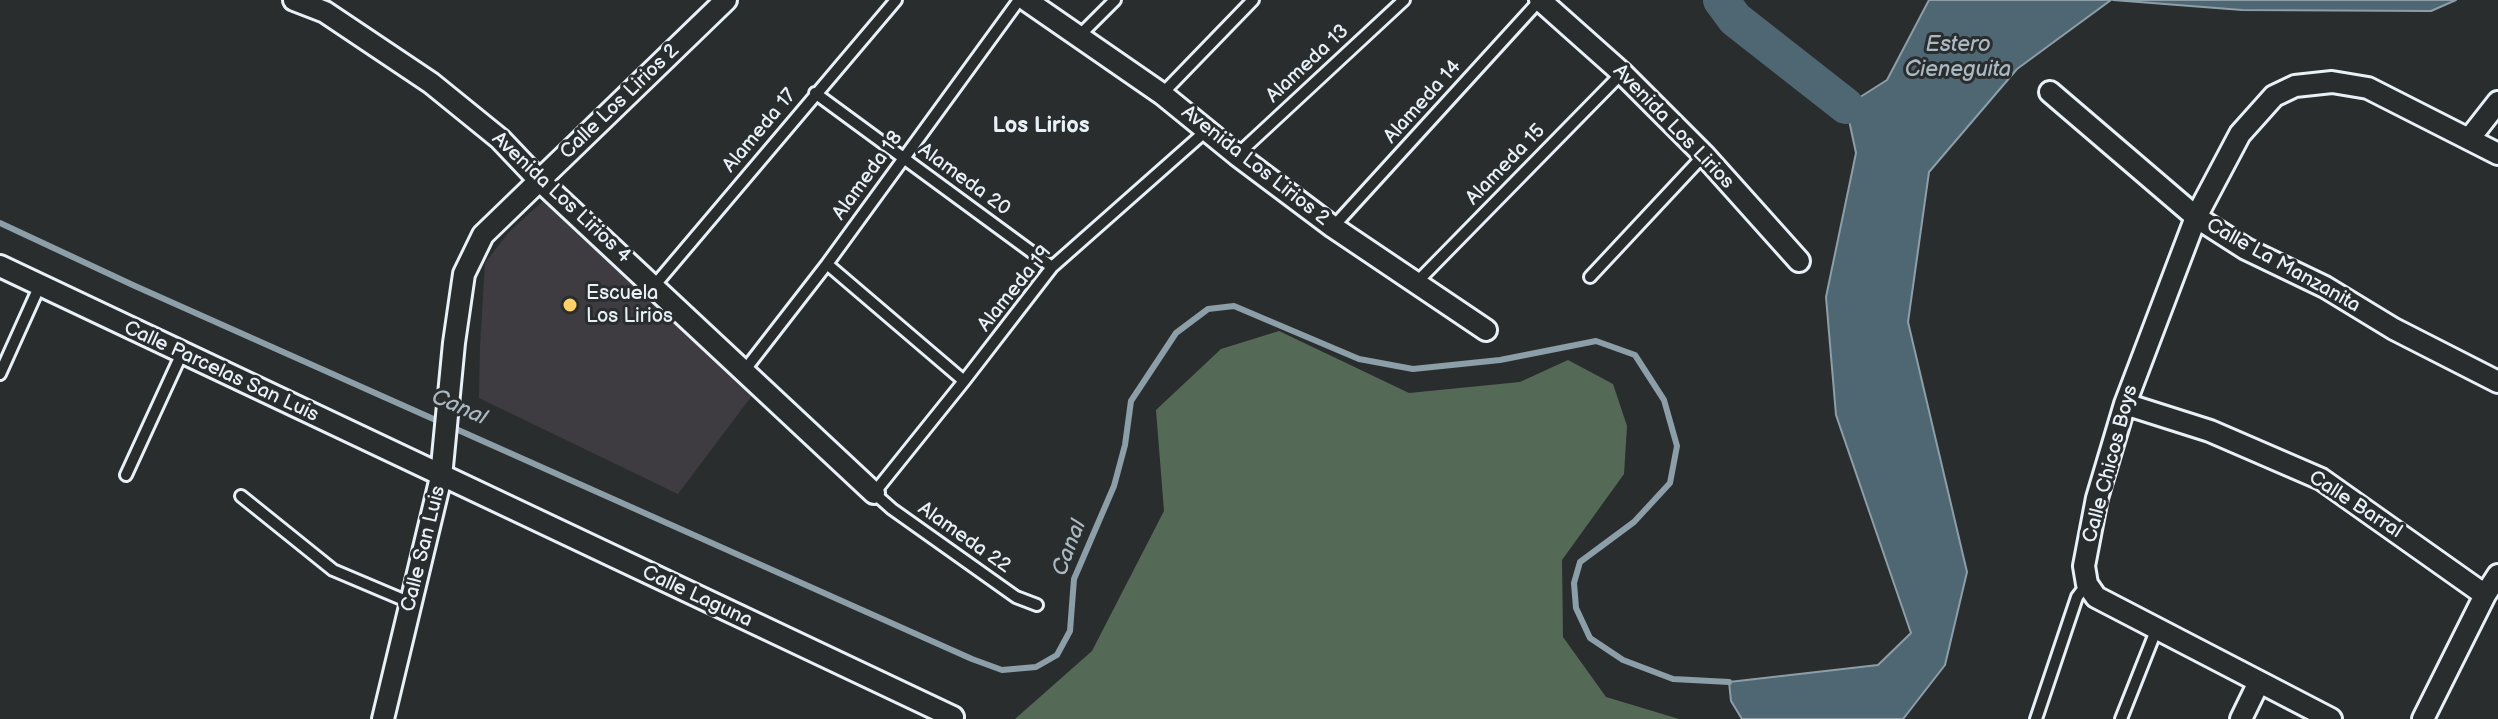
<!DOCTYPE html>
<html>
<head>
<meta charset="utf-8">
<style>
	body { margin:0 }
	canvas { display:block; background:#2a2d2e }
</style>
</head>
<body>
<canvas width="2498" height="719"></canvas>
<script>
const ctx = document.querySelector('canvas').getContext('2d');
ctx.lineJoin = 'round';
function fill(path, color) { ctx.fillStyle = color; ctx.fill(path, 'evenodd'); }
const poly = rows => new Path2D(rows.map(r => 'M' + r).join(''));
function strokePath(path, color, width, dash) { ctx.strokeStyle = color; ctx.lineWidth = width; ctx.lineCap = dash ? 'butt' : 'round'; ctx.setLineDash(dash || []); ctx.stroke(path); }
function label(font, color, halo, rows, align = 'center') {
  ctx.font = font + ' "Balsamiq Sans",sans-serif'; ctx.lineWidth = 6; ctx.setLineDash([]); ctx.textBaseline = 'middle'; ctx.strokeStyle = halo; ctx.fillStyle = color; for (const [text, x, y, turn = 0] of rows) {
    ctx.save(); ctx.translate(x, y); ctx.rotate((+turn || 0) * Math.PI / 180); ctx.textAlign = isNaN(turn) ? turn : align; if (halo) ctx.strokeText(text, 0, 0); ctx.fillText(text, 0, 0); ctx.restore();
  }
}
fill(poly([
	[543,201,754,393,678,494,479,398,480,347,485,263,509,232]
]), '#3e3c40');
fill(poly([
	[1279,331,1409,393,1520,382,1568,360,1613,384,1627,426,1624,474,1562,560,1563,637,1606,697,1679,719,1015,719,1092,651,1164,511,1156,410,1221,349]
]), '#556a56');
const water = poly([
	[1929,0,2111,0,2017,69,1929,172,1908,322,1967,572,1945,665,1903,719,1742,719,1731,701,1729,682,1878,665,1911,633,1836,415,1826,297,1856,153,1846,106,1887,80,1929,0],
	[2113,0,2456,0,2431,11,2242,10,2113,0]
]);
fill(water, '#4f6673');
strokePath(water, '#8c9ea8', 2);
strokePath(poly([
	[0,223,135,286,972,659,1002,670,1036,667,1057,655,1070,631,1074,579,1114,486,1125,445,1131,401,1176,333,1208,309,1234,306,1359,359,1413,369,1500,360,1596,341,1635,355,1664,400,1677,446,1670,483,1634,522,1580,562,1574,583,1576,608,1590,638,1623,660,1673,679,1729,682]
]), '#8c9ea8', 6);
strokePath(poly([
	[1721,0,1735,19,1846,106]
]), '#4f6673', 36);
const service = poly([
	[1078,37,1115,0],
	[815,93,1052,267],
	[1162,94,1253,0],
	[1237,155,1404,0],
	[1333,227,1540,0],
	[827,264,964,381],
	[1590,277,1704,155],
	[1416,283,1622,73],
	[654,286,896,0],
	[744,371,827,264,1019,0],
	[0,374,40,285],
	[126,475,182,353],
	[241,496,333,570,411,603],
	[1037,605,1016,597,892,509,874,493,964,381,1052,267,1207,130],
	[2036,719,2077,597,2087,584],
	[2121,719,2157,628]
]);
const minor = poly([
	[294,0,325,12,431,83,500,139,538,179,874,493],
	[1026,0,1162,94,1237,155,1333,227,1486,330],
	[1540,0,1622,73,1704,155,1799,261],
	[2050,92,2196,217,2246,249,2325,287,2394,329,2498,382],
	[2469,139,2498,102],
	[0,266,953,717],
	[2125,404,2210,431,2321,479,2485,595],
	[383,719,441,477,454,343,464,274,483,235,726,0],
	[2241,719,2259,682],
	[2331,719,2096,597,2087,584,2084,566,2097,498,2125,404,2196,217,2240,134,2274,96,2295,86,2332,82,2368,88,2498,154],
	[2423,719,2485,595,2498,575]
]);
strokePath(service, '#e8f1f8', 16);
strokePath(minor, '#e8f1f8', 26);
strokePath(service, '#2a2d2e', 10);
strokePath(minor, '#2a2d2e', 20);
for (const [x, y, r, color] of [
	[570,305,8,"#ffd166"]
]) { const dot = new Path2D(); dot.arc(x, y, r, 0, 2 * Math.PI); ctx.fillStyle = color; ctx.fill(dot); strokePath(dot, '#2a2d2e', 3); }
label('20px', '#e8f1f8', '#2a2d2e', [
	["Alameda 13",1308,64,-43],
	["Calle Los Lirios 2",620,102,-44],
	["Alameda 14",1423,102,-48],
	["Avenida Los Lirios",1673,127,46],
	["Alameda 17",760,131,-50],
	["Alameda 15",1506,165,-46],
	["Avenida Los Lirios 2",1255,166,38],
	["Alameda 18",868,176,-54],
	["Alameda 20",964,180,36],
	["Avenida Los Lirios 4",561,198,43],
	["Calle La Manzanita",2283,266,29],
	["Alameda 19",1015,289,-51],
	["Calle Parcelas San Luis",221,372,25],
	["Calle Chicos Boys",2111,464,-75],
	["Calle Barral",2355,505,33],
	["Alameda 22",964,538,35],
	["Calle San Luis",424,549,-76],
	["Calle Laguna",697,597,25]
]);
label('20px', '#e8f1f8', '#2a2d2e', [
	["Escuela",586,294],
	["Los Lirios",586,317]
], 'left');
label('italic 22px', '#abb9c3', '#2a2d2e', [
	["Estero",1958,45],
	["Cieneguita",1958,70],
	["Canal",459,408,24],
	["Canal",1070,548,-69]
]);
label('bold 22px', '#e8f1f8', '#2a2d2e', [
	["Los Lirios",1041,126]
]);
</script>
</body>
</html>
